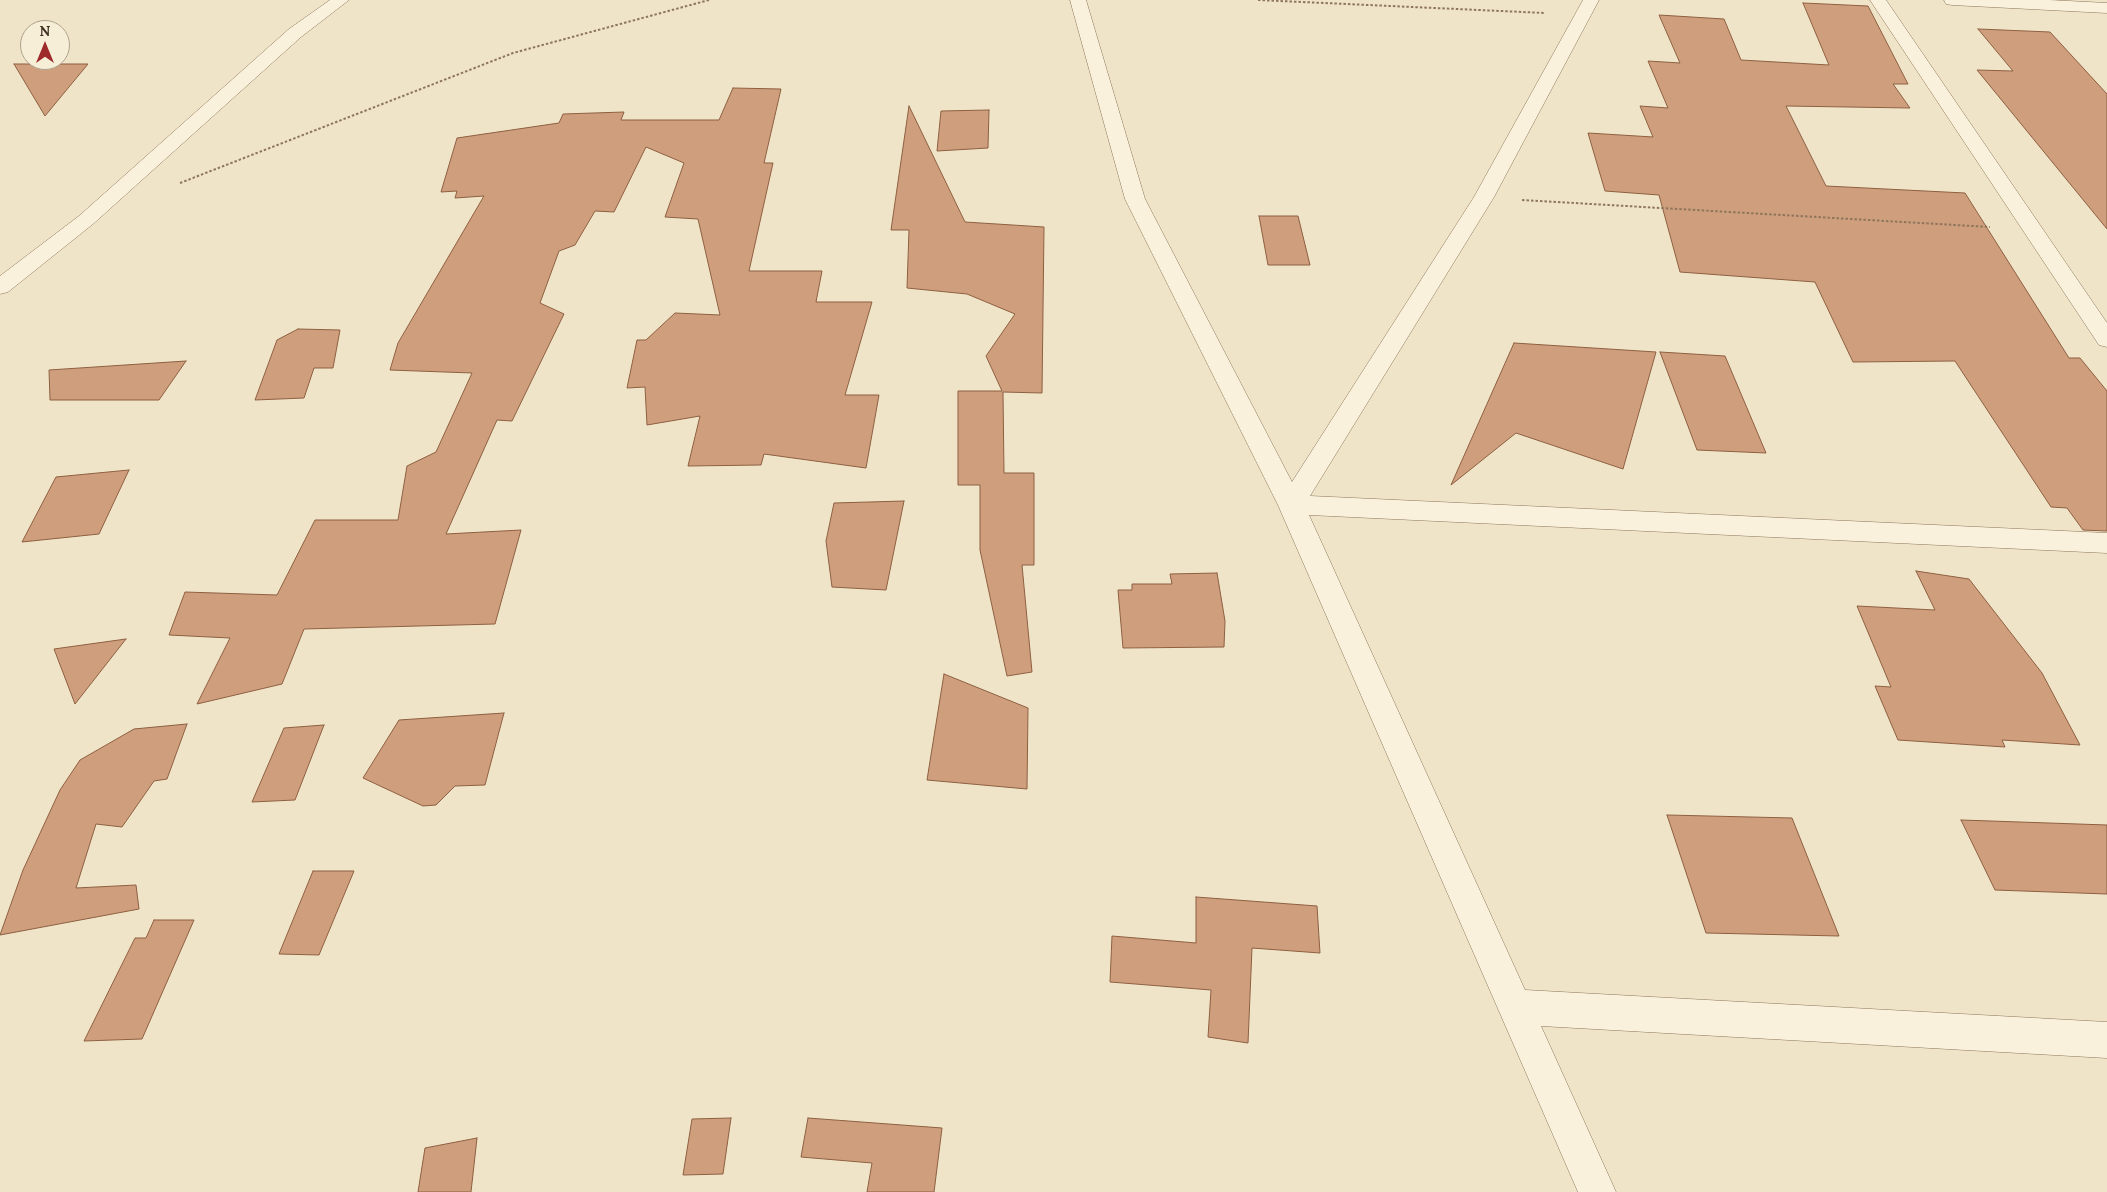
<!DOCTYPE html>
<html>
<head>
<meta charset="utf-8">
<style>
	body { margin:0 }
	#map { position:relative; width:2107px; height:1192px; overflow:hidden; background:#f0e4c8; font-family:Lora,serif }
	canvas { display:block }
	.north { position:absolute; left:20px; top:20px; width:50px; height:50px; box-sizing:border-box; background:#f7eed8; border:1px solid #ada18e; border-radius:50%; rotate:0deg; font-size:14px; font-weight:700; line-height:20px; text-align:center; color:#3d2e20 }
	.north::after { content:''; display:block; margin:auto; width:18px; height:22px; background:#9e2a2b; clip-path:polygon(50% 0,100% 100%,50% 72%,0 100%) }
</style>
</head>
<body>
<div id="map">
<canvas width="2107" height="1192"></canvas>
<div class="north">N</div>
</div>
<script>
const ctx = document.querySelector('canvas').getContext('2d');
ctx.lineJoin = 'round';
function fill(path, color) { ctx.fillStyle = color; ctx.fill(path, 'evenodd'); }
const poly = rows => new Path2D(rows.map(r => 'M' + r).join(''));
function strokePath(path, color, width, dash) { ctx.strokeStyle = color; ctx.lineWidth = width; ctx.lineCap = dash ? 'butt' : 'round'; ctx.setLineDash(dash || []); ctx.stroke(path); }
const building = poly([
	[1803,3,1868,6,1908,84,1893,84,1910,108,1786,106,1826,186,1965,193,2069,358,2080,358,2107,391,2107,531,2083,530,2067,508,2051,507,1955,361,1853,362,1815,282,1680,272,1659,195,1605,191,1588,133,1653,137,1640,106,1668,108,1648,61,1680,63,1659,15,1724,19,1741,60,1829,65,1803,3],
	[1978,29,2050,32,2107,94,2107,229,1977,70,2013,71,1978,29],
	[14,64,88,64,45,116,14,64],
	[733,88,781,89,764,163,773,163,749,271,822,271,816,302,872,302,845,395,879,395,866,468,764,454,761,465,688,466,700,416,647,425,645,387,627,388,637,340,646,340,675,313,720,315,698,219,665,217,684,163,646,147,614,212,595,211,575,245,559,251,540,303,564,314,512,421,497,420,446,534,521,530,495,624,304,629,282,684,197,704,230,638,169,635,185,592,277,595,315,520,398,520,407,466,436,452,472,373,390,370,398,343,484,196,455,198,457,191,441,192,457,138,559,123,563,114,624,112,621,120,719,120,733,88],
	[909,106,965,222,1044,227,1042,393,1003,392,1004,473,1034,473,1034,565,1022,565,1032,672,1007,676,980,550,980,485,958,485,958,391,1002,391,986,356,1015,314,967,294,907,288,909,230,891,230,909,106],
	[989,110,988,148,937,151,941,111,989,110],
	[1259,216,1298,216,1310,265,1268,265,1259,216],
	[298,329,340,330,333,368,314,368,304,398,255,400,277,340,298,329],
	[1514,343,1656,352,1623,469,1516,433,1451,485,1514,343],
	[1660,352,1725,356,1766,453,1697,450,1660,352],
	[186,361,159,400,50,400,49,370,186,361],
	[129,470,99,534,22,542,56,477,129,470],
	[904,501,886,590,832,587,826,541,834,503,904,501],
	[1916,571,1969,579,2042,673,2080,745,2002,740,2005,747,1898,740,1875,686,1891,687,1857,606,1935,610,1916,571],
	[1217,573,1225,621,1224,647,1123,648,1118,590,1132,590,1132,584,1172,584,1170,574,1217,573],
	[126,639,75,704,54,649,126,639],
	[944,674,1028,708,1027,789,927,780,944,674],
	[504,713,485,785,455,786,436,805,423,806,363,778,399,720,504,713],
	[187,724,167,779,154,781,122,827,96,824,76,888,136,885,139,909,0,935,23,870,60,790,80,760,134,729,187,724],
	[324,725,295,800,252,802,284,728,324,725],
	[1667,815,1792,818,1839,936,1706,933,1667,815],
	[1961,820,2107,825,2107,894,1995,890,1961,820],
	[313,871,354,871,319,955,279,954,313,871],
	[1196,897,1317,906,1320,953,1252,948,1248,1043,1208,1037,1211,990,1110,982,1112,936,1196,943,1196,897],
	[154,920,194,920,142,1039,84,1041,135,938,146,938,154,920],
	[731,1118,723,1174,683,1175,692,1119,731,1118],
	[808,1118,942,1128,934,1192,867,1192,872,1163,801,1157,808,1118],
	[477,1138,471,1192,418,1192,425,1148,477,1138]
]);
fill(building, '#cf9f7d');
strokePath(building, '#8d5f41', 1);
const street = poly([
	[330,0,349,0,301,37,93,224,8,292,0,294,0,276,79,216,289,29,330,0],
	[1070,0,1086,0,1145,199,1292,482,1474,197,1583,0,1599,0,1494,197,1310,496,2107,533,2107,553,1309,515,1525,990,2107,1022,2107,1058,1541,1026,1616,1192,1578,1192,1278,505,1125,199,1070,0],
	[1870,0,1886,0,2107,323,2107,347,2099,345,1870,0],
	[1944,0,2049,0,2107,3,2107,13,1952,5,1946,4,1944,0]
]);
strokePath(street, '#8d765c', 1);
strokePath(poly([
	[1258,0,1545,13],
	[180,183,513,53,709,0],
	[1522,200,1990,227]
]), '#8d765c', 2, [2.5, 2]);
fill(street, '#faf1dc');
</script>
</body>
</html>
